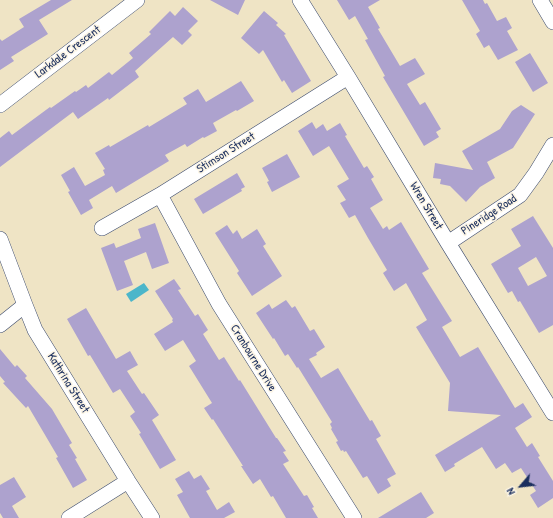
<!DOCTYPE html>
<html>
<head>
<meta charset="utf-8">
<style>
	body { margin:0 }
	#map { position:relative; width:553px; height:518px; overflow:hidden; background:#efe4c5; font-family:"Patrick Hand",sans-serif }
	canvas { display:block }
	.north { position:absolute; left:501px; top:466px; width:40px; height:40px; -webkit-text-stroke:3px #fcf5e5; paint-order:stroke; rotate:242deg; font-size:11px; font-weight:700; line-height:16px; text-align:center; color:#1b2f5e }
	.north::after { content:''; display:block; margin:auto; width:14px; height:18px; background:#1b2f5e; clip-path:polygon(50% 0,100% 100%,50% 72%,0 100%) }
</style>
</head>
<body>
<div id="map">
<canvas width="553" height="518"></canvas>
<div class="north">N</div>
</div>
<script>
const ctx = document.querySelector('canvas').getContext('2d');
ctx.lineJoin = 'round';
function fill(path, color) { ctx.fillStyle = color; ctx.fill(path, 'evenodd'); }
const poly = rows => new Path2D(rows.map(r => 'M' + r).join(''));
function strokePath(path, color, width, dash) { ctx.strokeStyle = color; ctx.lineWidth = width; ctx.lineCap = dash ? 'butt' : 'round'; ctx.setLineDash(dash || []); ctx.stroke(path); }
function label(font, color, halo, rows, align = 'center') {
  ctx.font = font + ' "Patrick Hand",sans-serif'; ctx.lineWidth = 3; ctx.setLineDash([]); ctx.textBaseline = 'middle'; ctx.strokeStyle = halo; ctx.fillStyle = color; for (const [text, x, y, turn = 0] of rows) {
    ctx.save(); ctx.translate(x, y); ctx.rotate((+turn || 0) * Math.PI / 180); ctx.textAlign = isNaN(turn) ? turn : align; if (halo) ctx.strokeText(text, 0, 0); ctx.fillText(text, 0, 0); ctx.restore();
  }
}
fill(poly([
	[144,283,149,290,131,302,126,294]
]), '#4cb6ca');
fill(poly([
	[51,0,72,0,39,20,48,34,11,57,14,61,0,70,0,39,2,41,24,27,19,19],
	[210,0,245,0,238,15],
	[337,0,380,0,368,7,380,28,378,29,400,66,415,58,425,74,407,84,420,105,425,102,441,129,436,132,439,137,424,146,383,77,385,76,365,40,368,39,355,16,349,20],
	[462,0,483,0,485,4,487,3,497,21,506,17,512,28,507,31,518,50,498,60,489,45,484,48,476,34,480,31],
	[183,7,198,21,188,31,192,35,182,45,173,37,135,71,139,77,109,100,108,98,78,119,73,112,0,167,0,138,9,131,12,135,50,107,51,108,75,91,76,92,86,85,88,88,109,72,112,75,133,58,129,53,151,34,149,32,170,11,175,16],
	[264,11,278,23,276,25,286,34,284,35,311,81,292,93,284,80,282,82,263,50,259,54,241,38],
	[530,53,548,83,533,92,515,62],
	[241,81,254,101,237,111,236,110,213,123,217,131,204,138,203,137,187,147,185,144,165,155,169,161,116,193,112,186,89,200,93,208,81,215,68,192,70,191,61,175,74,167,85,186,105,175,103,170,105,169,95,153,109,145,110,147,148,125,149,127,187,104,183,98,198,89,206,102],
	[521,105,535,114,513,148,487,162,495,178,480,187,466,202,450,186,440,184,441,179,433,178,435,163,473,170,462,151,500,129,512,111],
	[312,122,316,129,323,124,327,131,340,123,347,135,345,136,364,168,367,166,374,177,371,179,383,200,370,208,383,229,387,226,389,230,401,222,429,269,422,273,452,321,442,327,460,357,478,347,515,408,523,403,532,417,515,428,527,447,532,443,540,456,538,457,553,481,553,498,538,508,530,495,536,491,521,468,512,473,505,463,496,469,482,447,454,464,455,466,445,472,435,455,501,415,448,411,450,383,416,327,427,320,406,283,394,291,383,273,387,270,368,238,355,215,349,218,340,203,346,200,337,186,349,179,329,146,313,156,298,131],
	[287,154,300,177,272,192,267,182,269,181,262,168],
	[237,173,245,187,241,189,242,191,203,214,194,199],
	[533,216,553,248,553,325,539,333,520,301,518,302,512,291,508,293,491,264,521,246,511,229],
	[536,257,547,276,528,286,518,268],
	[155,223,169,263,152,269,146,252,124,261,133,285,117,291,101,248,114,243,116,248,141,238,138,229],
	[227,225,233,234,237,230,242,239,257,229,266,244,263,246,282,276,252,296,237,273,239,271,215,233],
	[174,279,181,289,178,290,195,316,198,314,208,330,203,334,219,360,224,357,239,381,240,380,276,438,277,438,286,451,283,452,289,461,283,464,304,496,307,495,314,507,312,508,318,518,286,518,273,496,271,497,260,479,253,484,241,466,243,466,213,419,212,420,204,408,212,403,189,366,196,361,183,340,165,351,154,334,173,322,172,320,173,319,155,291],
	[286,300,292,308,295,306,310,331,314,329,325,347,316,353,317,355,309,359,321,378,338,368,370,421,372,420,381,436,376,439,396,474,387,479,391,486,378,494,367,476,363,478,346,451,344,452,343,450,341,451,336,442,338,441,331,429,332,428,330,424,332,422,316,396,298,367,297,368,288,354,285,356,274,338,273,339,256,313,269,304,272,309],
	[86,308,116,359,130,351,138,365,127,371,142,394,144,393,159,415,152,420,176,460,160,469,139,434,141,433,130,416,135,412,120,389,113,393,90,355,88,356,67,319],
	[0,349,15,367,17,365,27,376,25,378,52,409,72,443,69,445,77,458,75,459,87,480,73,488,56,458,58,457,28,406,26,408,3,383,5,382,0,376],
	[189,471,194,479,201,475,210,489,206,491,217,510,229,502,235,512,224,518,190,518,177,495,183,492,175,479],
	[14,477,26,497,12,506,19,518,3,518,0,513,0,485],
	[421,492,434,513,426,518,378,518]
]), '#ada2ce');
const minor = poly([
	[300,0,348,77,448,243,553,413],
	[540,0,553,22],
	[0,105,137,0],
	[160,195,219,304,354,518],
	[102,228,160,195,348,77],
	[0,239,25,305,35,330,128,481,152,518],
	[448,243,520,195,536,173,553,145],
	[0,325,25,305],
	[69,518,128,481]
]);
strokePath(minor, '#3b4a6d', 16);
strokePath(minor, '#fff', 15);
label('12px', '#1b2f5e', '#fcf5e5', [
	["Larkdale Crescent",68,52,-37],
	["Stimson Street",226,153,-32],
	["Wren Street",426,206,59],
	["Pineridge Road",489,215,-33],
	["Cranbourne Drive",253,358,58],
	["Kathrina Street",68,383,58]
]);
</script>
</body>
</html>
